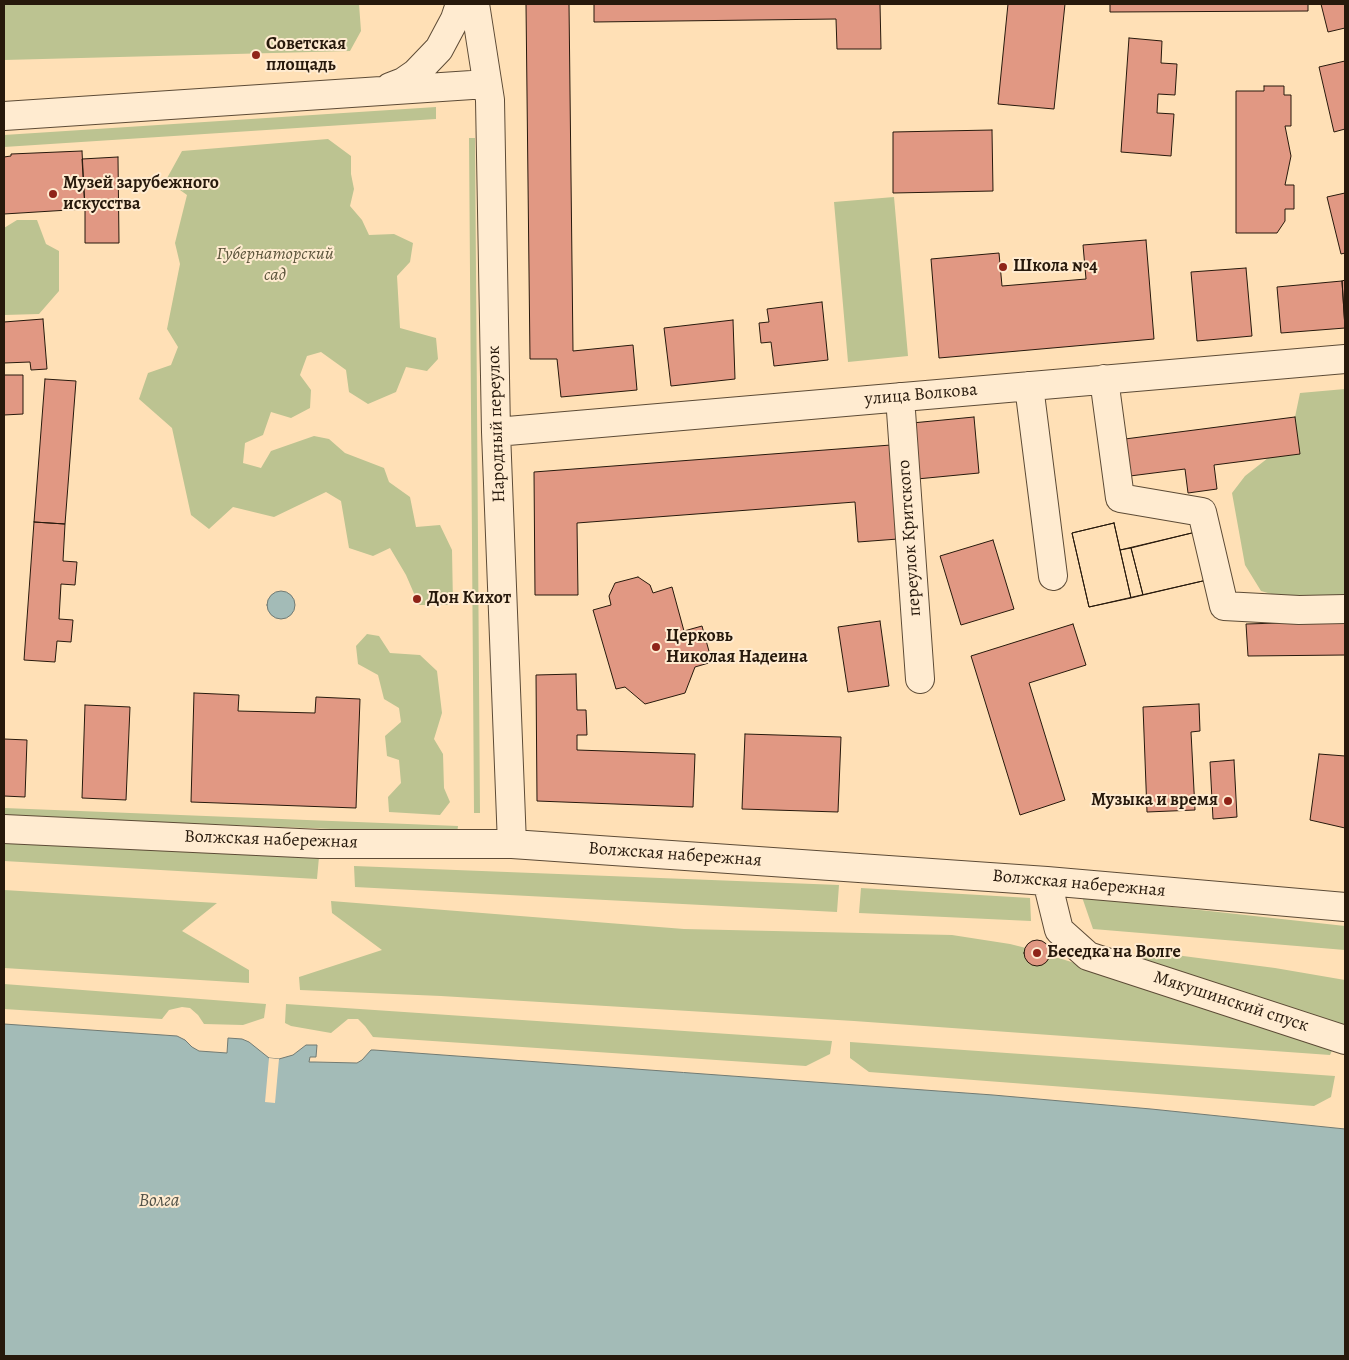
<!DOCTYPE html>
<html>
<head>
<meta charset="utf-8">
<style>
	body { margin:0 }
	#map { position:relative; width:1349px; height:1360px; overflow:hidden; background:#ffe0b6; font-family:Alegreya,serif }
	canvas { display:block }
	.frame { position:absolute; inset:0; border:5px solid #27190c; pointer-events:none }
</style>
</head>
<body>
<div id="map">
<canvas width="1349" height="1360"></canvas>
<div class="frame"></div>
</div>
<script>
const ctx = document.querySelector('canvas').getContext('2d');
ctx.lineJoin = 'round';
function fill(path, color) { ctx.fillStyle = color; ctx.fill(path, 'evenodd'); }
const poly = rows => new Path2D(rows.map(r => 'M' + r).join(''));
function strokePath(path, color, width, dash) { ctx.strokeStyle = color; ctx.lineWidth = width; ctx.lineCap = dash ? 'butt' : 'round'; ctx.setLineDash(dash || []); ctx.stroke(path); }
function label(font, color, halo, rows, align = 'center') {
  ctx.font = font + ' Alegreya,serif'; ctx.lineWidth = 4; ctx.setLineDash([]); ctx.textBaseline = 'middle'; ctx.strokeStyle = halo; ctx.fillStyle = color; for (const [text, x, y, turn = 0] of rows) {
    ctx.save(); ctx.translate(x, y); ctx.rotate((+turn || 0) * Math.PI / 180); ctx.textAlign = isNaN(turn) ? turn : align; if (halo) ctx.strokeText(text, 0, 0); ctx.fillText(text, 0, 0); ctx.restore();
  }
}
fill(poly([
	[4,4,359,4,361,31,350,51,4,60],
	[436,107,436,119,4,147,4,135],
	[469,138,475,138,480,813,474,813],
	[328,139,351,156,351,174,354,189,350,206,362,220,369,235,394,234,413,243,410,262,397,276,400,328,436,338,438,359,427,371,406,367,396,392,368,404,349,392,346,370,321,352,307,356,300,375,311,390,310,408,291,418,271,412,263,435,245,443,243,463,261,468,271,451,314,436,329,439,345,453,384,468,389,482,410,497,416,527,440,525,452,550,453,605,419,605,406,575,390,548,373,556,349,548,341,501,326,492,274,517,233,507,209,529,191,515,172,428,139,399,148,373,171,365,178,347,167,329,180,264,175,243,187,195,166,180,182,151],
	[894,197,908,356,848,362,834,202],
	[17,220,37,220,46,244,59,251,59,291,39,314,4,315,4,228],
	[1345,389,1345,600,1292,600,1261,591,1245,565,1232,493,1245,476,1268,458,1300,454,1295,417,1300,393],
	[367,634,379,636,390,653,420,655,437,671,442,713,434,739,443,754,444,788,450,802,440,815,389,812,388,797,401,783,399,760,387,756,385,736,401,722,399,708,384,699,378,675,358,664,356,646],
	[4,808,458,826,457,834,4,816],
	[4,843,319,857,317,879,4,861],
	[354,866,839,885,837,912,355,887],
	[861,888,1030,898,1031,921,859,913],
	[4,890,217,903,182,931,249,970,249,983,4,968],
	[1082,897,1345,926,1345,950,1093,929],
	[331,901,684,929,952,935,1010,944,1026,948,1025,957,1029,963,1033,965,1040,965,1044,964,1049,955,1335,1044,1330,1055,854,1021,441,996,300,990,299,977,382,950,332,913],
	[1145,951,1275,968,1345,980,1345,1030,1142,961],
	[4,984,266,1004,264,1018,243,1025,204,1024,198,1015,190,1008,182,1007,169,1010,162,1019,4,1009],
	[286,1004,832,1041,830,1054,806,1066,373,1037,365,1026,358,1019,348,1019,331,1033,291,1026,285,1023],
	[850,1042,1335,1076,1331,1097,1314,1106,869,1072,850,1058]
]), '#bcc391');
const water = poly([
	'267 605a14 14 0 1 1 28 0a14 14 0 1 1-28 0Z',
	[4,1024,177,1036,185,1040,192,1047,199,1051,227,1053,228,1038,242,1039,249,1042,269,1058,279,1059,293,1055,306,1045,317,1045,316,1057,310,1057,309,1062,315,1062,357,1063,362,1060,371,1050,374,1050,993,1095,1151,1109,1345,1129,1345,1356,4,1356,4,1024]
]);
fill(water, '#a3bbb7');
strokePath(water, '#717a73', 1);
fill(poly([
	[269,1058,279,1059,275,1103,265,1102]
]), '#ffe0b6');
const building = poly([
	[526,4,569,4,573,351,633,345,637,390,561,397,557,359,530,359,526,4],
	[594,4,880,4,881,49,837,49,836,19,594,22,594,4],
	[1008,4,1065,4,1054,109,998,104,1008,4],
	[1110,4,1308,4,1308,11,1110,12,1110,4],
	[1321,4,1345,4,1345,28,1328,32,1321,4],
	[1129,38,1162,41,1161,63,1177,64,1175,95,1158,94,1157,113,1174,114,1171,156,1121,152,1129,38],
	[1345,61,1345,129,1334,132,1319,67,1345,61],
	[1264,86,1284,86,1284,95,1291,95,1291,126,1285,126,1291,156,1285,185,1294,185,1294,209,1285,209,1285,221,1277,233,1236,233,1236,91,1264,91,1264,86],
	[992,130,993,191,893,193,893,132,992,130],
	[82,151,85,209,4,214,4,157,11,156,11,154,82,151],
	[118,157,119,243,85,243,85,209,82,159,118,157],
	[1345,193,1345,253,1341,254,1327,197,1345,193],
	[1146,240,1154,339,939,358,931,259,999,253,1002,286,1086,279,1083,245,1146,240],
	[1246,268,1252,336,1197,341,1191,272,1246,268],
	[1345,280,1345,328,1342,281,1345,280],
	[1342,281,1345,328,1281,333,1277,287,1342,281],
	[822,302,828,360,774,366,771,342,761,343,759,323,769,322,767,309,822,302],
	[43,319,47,369,31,370,30,362,4,363,4,322,43,319],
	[733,320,735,379,671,386,664,328,733,320],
	[4,375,23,375,23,414,4,415,4,375],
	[45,379,76,381,65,524,34,522,45,379],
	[974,417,979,473,917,479,912,423,974,417],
	[1295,417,1300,454,1214,465,1217,489,1188,493,1185,469,1130,476,1125,439,1295,417],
	[891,445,898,539,858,542,855,502,577,523,578,595,535,595,534,472,891,445],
	[34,522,65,524,63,561,77,562,75,585,61,584,59,619,73,620,71,642,57,641,55,662,24,660,34,522],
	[1114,523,1120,550,1196,532,1207,580,1089,607,1072,533,1114,523],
	[1114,523,1131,598,1089,607,1072,533,1114,523],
	[1196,532,1207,580,1143,595,1131,548,1196,532],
	[993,540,1014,609,961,625,940,556,993,540],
	[1131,548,1143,595,1131,598,1120,550,1131,548],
	[638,577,650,585,653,593,672,587,684,631,702,626,712,662,695,667,685,693,645,704,625,687,616,689,593,610,611,605,609,596,615,583,638,577],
	[880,621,889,686,848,692,838,627,880,621],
	[1345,621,1345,655,1248,656,1246,624,1345,621],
	[1073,624,1086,665,1029,683,1065,800,1020,815,971,656,1073,624],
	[576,674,577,710,586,710,587,735,577,735,577,750,695,754,693,807,537,801,536,675,576,674],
	[194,693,239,695,238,711,315,713,316,697,360,699,356,808,191,802,194,693],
	[1199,704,1200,731,1191,732,1195,810,1147,812,1143,707,1199,704],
	[85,705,130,707,126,800,82,798,85,705],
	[745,734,841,737,838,812,742,809,745,734],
	[4,739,27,740,25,797,4,796,4,739],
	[1319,754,1345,756,1345,828,1310,820,1319,754],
	[1234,760,1237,817,1213,819,1210,762,1234,760],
	'1024 953a13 13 0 1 1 26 0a13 13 0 1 1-26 0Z'
]);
fill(building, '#e19883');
strokePath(building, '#27190c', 1);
const minor = poly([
	[475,4,490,100,496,432,512,844],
	[390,87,403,82,416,73,439,49,455,19,460,4],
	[4,116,487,84],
	[1104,379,1120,498,1202,512,1224,606,1299,610,1345,609],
	[1029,386,1053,576],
	[900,397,920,679],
	[496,432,1345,359],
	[4,829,320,844,512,844,1047,881,1345,907],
	[1047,881,1059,930,1088,956,1345,1040]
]);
strokePath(minor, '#5d4b36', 30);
strokePath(minor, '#ffebd0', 28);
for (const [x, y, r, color] of [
	[256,55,5,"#8f2418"],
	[53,194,5,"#8f2418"],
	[1003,267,5,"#8f2418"],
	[417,599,5,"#8f2418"],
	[656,647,5,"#8f2418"],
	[1228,801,5,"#8f2418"],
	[1037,953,5,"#8f2418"]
]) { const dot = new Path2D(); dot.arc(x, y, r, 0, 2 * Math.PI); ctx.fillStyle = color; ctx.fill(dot); strokePath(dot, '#ffebd0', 2); }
label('bold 18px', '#27190c', '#ffebd0', [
	["Советская",266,45],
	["площадь",266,66],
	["Музей зарубежного",63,184],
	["искусства",63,205],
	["Школа №4",1013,267],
	["Дон Кихот",427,599],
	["Церковь",666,637],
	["Николая Надеина",666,658],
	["Музыка и время",1218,801,"right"],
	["Беседка на Волге",1047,953]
], 'left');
label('italic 18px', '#5b543b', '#ffebd0', [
	["Губернаторский",275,255],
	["сад",275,276]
]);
label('18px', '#27190c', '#ffebd0', [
	["улица Волкова",921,395,-5],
	["Народный переулок",497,424,-92],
	["переулок Критского",910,538,-94],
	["Волжская набережная",271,840,2],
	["Волжская набережная",675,855,4],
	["Волжская набережная",1079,884,5],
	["Мякушинский спуск",1231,1002,18]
]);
label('italic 19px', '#525248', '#ffebd0', [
	["Волга",159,1201]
]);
</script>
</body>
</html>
